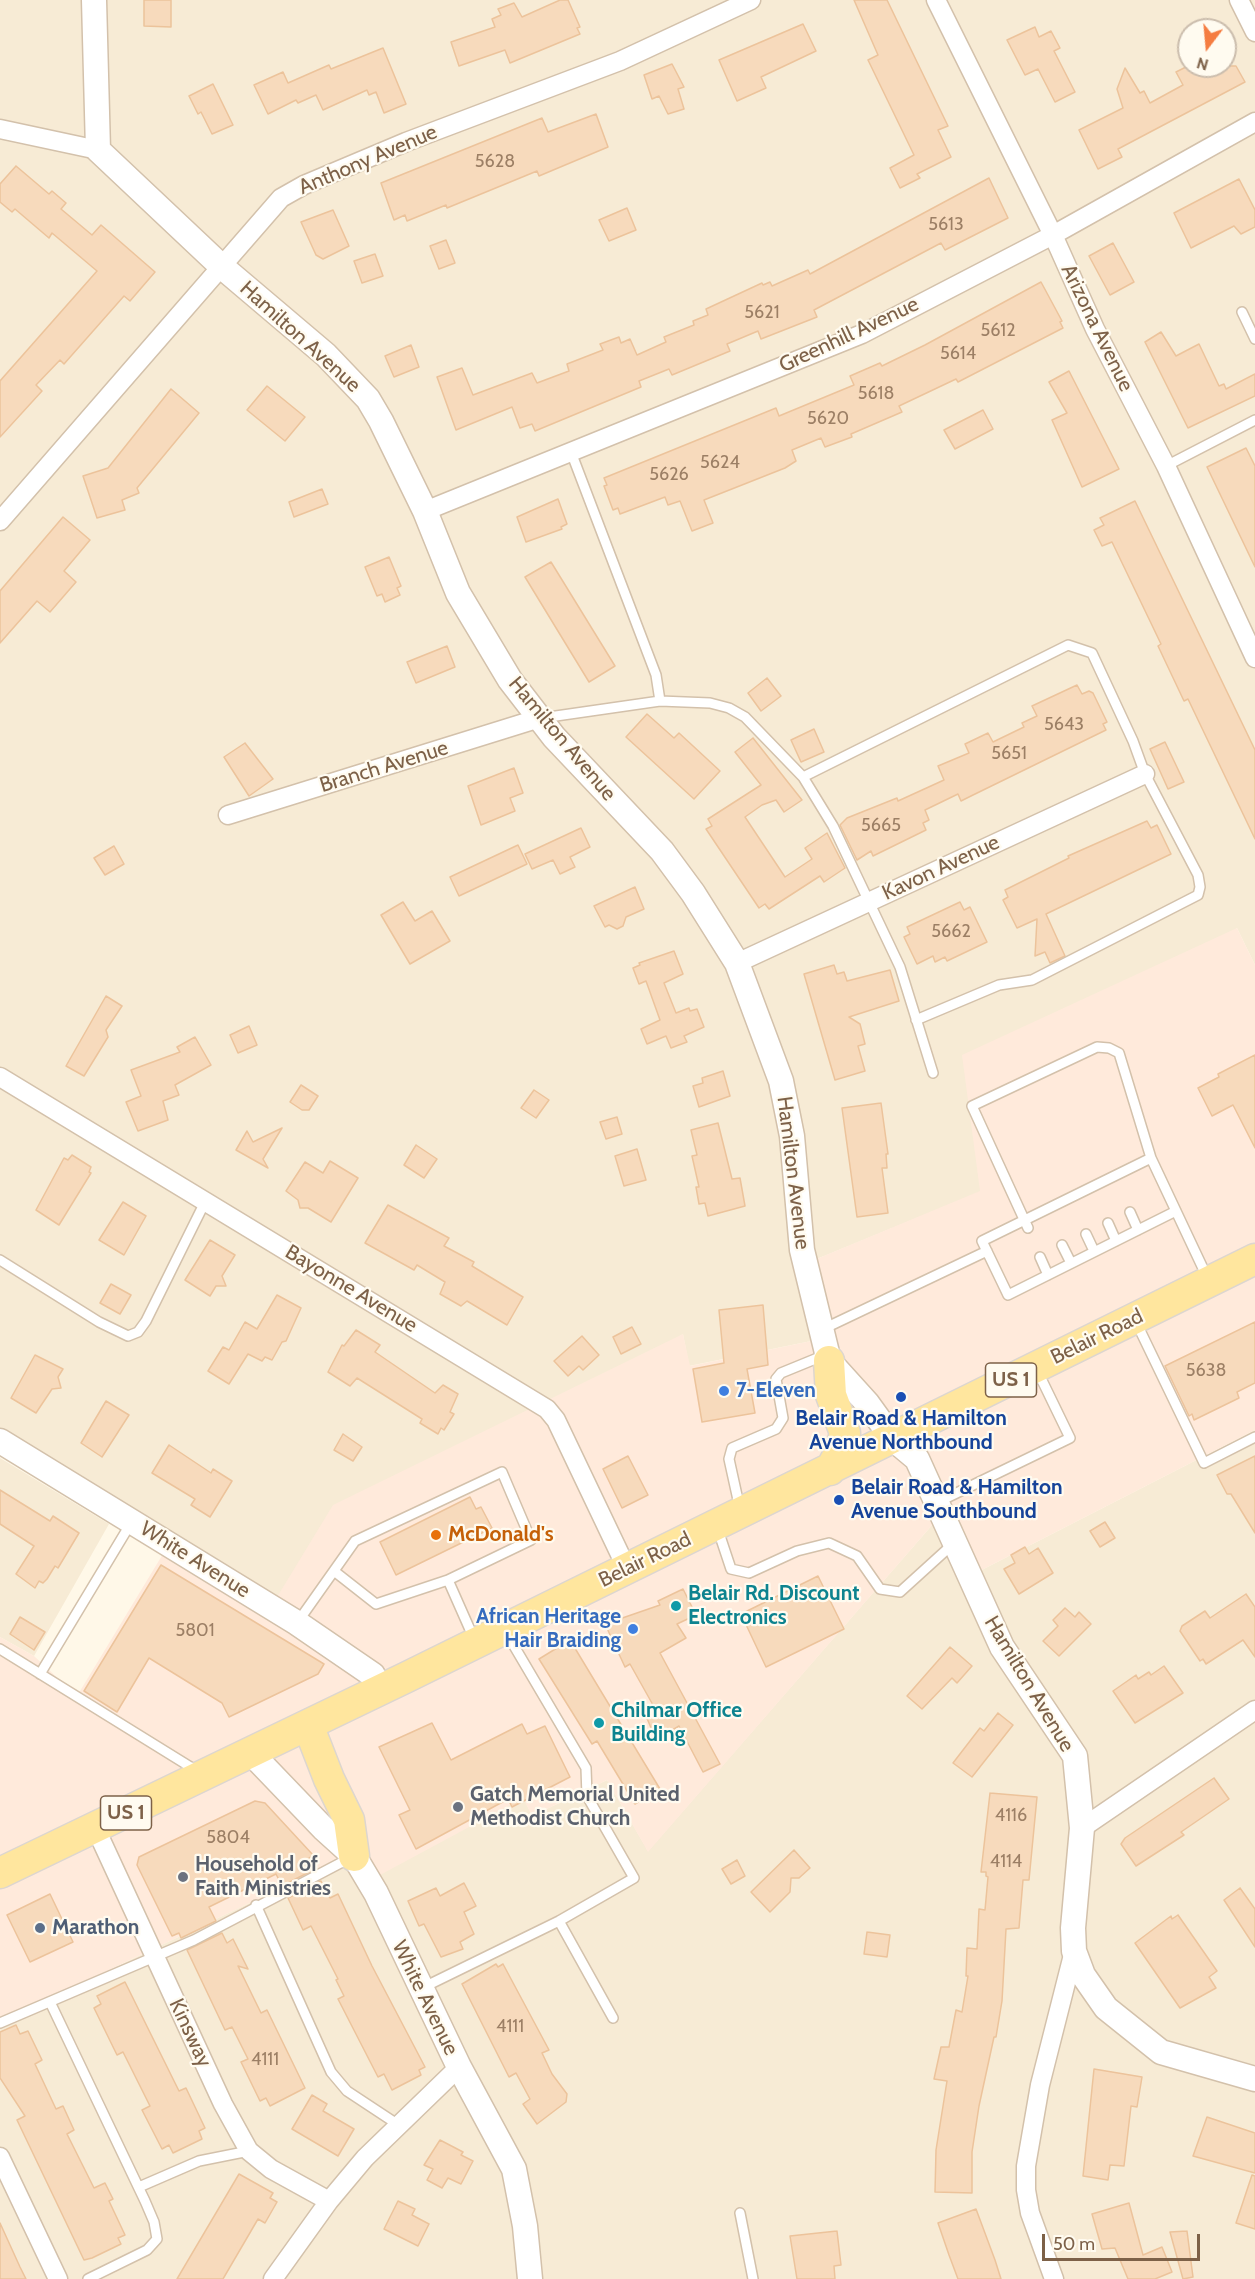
<!DOCTYPE html>
<html>
<head>
<meta charset="utf-8">
<style>
	body { margin:0 }
	#map { position:relative; width:1255px; height:2279px; overflow:hidden; background:#fff8e8; font-family:Cabin,sans-serif }
	canvas { display:block }
	.north { position:absolute; left:1177px; top:18px; width:60px; height:60px; box-sizing:border-box; background:#fffbf0; border:2px solid #cbbdad; border-radius:50%; rotate:196deg; font-size:16px; font-weight:700; line-height:24px; text-align:center; color:#7d6148 }
	.north::after { content:''; display:block; margin:auto; width:21px; height:27px; background:#f57d41; clip-path:polygon(50% 0,100% 100%,50% 72%,0 100%) }
	.scale { position:absolute; left:1042px; top:2234px; width:158px; height:27px; box-sizing:border-box; border:3px solid #7d6148; border-top:0; padding-left:8px; font-size:18px; line-height:21px; white-space:nowrap; color:#7d6148; -webkit-text-stroke:4px #fffbf0; paint-order:stroke }
</style>
</head>
<body>
<div id="map">
<canvas width="1255" height="2279"></canvas>
<div class="north">N</div>
<div class="scale">50 m</div>
</div>
<script>
const ctx = document.querySelector('canvas').getContext('2d');
ctx.lineJoin = 'round';
function fill(path, color) { ctx.fillStyle = color; ctx.fill(path, 'evenodd'); }
const poly = rows => new Path2D(rows.map(r => 'M' + r).join(''));
function strokePath(path, color, width, dash) { ctx.strokeStyle = color; ctx.lineWidth = width; ctx.lineCap = dash ? 'butt' : 'round'; ctx.setLineDash(dash || []); ctx.stroke(path); }
function label(font, color, halo, rows, align = 'center') {
  ctx.font = font + ' Cabin,sans-serif'; ctx.lineWidth = 4.5; ctx.setLineDash([]); ctx.textBaseline = 'middle'; ctx.strokeStyle = halo; ctx.fillStyle = color; for (const [text, x, y, turn = 0] of rows) {
    ctx.save(); ctx.translate(x, y); ctx.rotate((+turn || 0) * Math.PI / 180); ctx.textAlign = isNaN(turn) ? turn : align; if (halo) ctx.strokeText(text, 0, 0); ctx.fillText(text, 0, 0); ctx.restore();
  }
}
fill(poly([
	[0,0,1255,0,1255,965,1237,928,980,1192,807,1263,821,1339,689,1366,683,1334,271,1607,0,1441],
	[1189,30,1225,30,1225,66,1189,66],
	[1255,1430,1255,2279,0,2279,0,2022,346,1857,524,1798,532,1816,607,1780,648,1851,940,1516,966,1578],
	[0,1458,109,1524,34,1656,0,1637]
]), '#f7ebd5');
fill(poly([
	[1237,928,1255,965,1255,1430,966,1578,940,1516,648,1852,607,1780,532,1816,523,1798,367,1882,346,1857,0,2022,0,1637,34,1656,77,1696,169,1544,271,1607,333,1505,683,1334,690,1366,821,1339,807,1263,980,1191,962,1055]
]), '#ffeadb');
const building = poly([
	[144,0,171,0,171,27,144,26,144,0],
	[560,0,568,0,580,27,577,28,580,34,510,63,505,50,459,66,451,42,495,27,492,19,501,15,498,9,514,3,522,17,560,0],
	[854,0,887,0,948,126,938,130,951,157,917,174,920,178,900,188,890,168,914,155,868,60,878,55,854,0],
	[803,24,816,51,761,77,766,88,737,101,719,60,803,24],
	[1035,27,1039,37,1051,31,1060,48,1054,51,1075,92,1055,102,1038,69,1025,75,1007,40,1035,27],
	[383,48,406,104,384,113,376,92,369,95,367,90,323,110,316,95,298,103,296,100,268,114,254,85,283,72,288,83,329,65,331,69,383,48],
	[672,64,684,87,678,89,684,109,668,114,659,96,652,99,644,75,672,64],
	[1188,66,1236,66,1245,82,1118,149,1122,157,1098,169,1079,130,1123,108,1117,89,1125,68,1140,93,1144,91,1150,103,1183,85,1176,72,1188,66],
	[213,84,233,125,212,134,201,112,198,114,189,96,213,84],
	[596,114,608,147,539,176,537,171,447,208,446,205,407,221,405,215,394,220,381,183,542,118,548,132,596,114],
	[16,166,49,194,52,191,66,203,61,209,92,235,101,225,155,272,130,301,124,296,64,364,60,360,36,385,42,391,0,437,0,381,97,271,52,233,49,238,15,209,12,212,0,202,0,184,16,166],
	[989,178,1008,218,945,250,941,243,814,310,817,317,761,339,758,331,727,344,730,351,672,375,669,369,639,381,641,387,535,431,532,424,520,428,512,407,456,430,437,377,462,368,473,395,532,373,537,383,569,371,567,364,603,350,600,344,619,337,621,343,630,339,637,355,666,342,664,337,694,325,693,321,708,315,706,309,762,283,763,285,770,282,772,286,808,270,810,274,989,178],
	[1239,179,1255,210,1255,227,1241,234,1234,226,1191,248,1174,213,1239,179],
	[627,208,636,230,609,241,599,220,627,208],
	[333,210,349,246,323,259,316,255,301,222,333,210],
	[446,240,455,263,439,269,430,246,446,240],
	[1113,243,1134,282,1110,295,1089,256,1113,243],
	[375,254,383,276,362,283,354,261,375,254],
	[1041,282,1062,321,1060,322,1063,328,958,382,956,379,899,406,902,412,851,434,852,437,825,447,821,438,792,450,796,461,785,468,704,500,713,523,692,531,680,501,668,505,665,497,620,514,618,508,613,510,604,486,607,485,604,478,776,408,779,416,854,385,850,376,880,363,882,366,925,345,1041,282],
	[1161,332,1176,356,1199,344,1219,386,1224,384,1226,389,1255,374,1255,396,1188,428,1145,342,1161,332],
	[411,345,419,367,394,377,385,356,411,345],
	[1069,371,1119,469,1082,487,1052,420,1067,413,1049,382,1069,371],
	[267,386,305,417,285,441,247,410,267,386],
	[171,389,199,413,137,488,139,493,122,500,125,510,97,518,83,476,108,468,171,389],
	[983,410,993,429,955,449,944,430,983,410],
	[1246,448,1255,466,1255,567,1207,467,1246,448],
	[322,489,328,504,294,517,289,502,322,489],
	[558,499,567,524,561,527,562,529,526,542,517,517,558,499],
	[1135,501,1255,750,1255,839,1188,699,1184,701,1158,646,1161,644,1112,542,1102,546,1094,530,1104,525,1100,518,1135,501],
	[63,517,90,540,64,571,76,582,50,612,37,601,0,643,0,591,63,517],
	[389,557,401,586,397,588,400,595,385,602,382,594,377,596,365,567,389,557],
	[551,562,615,666,589,682,525,577,551,562],
	[447,646,455,667,416,683,407,662,447,646],
	[767,678,781,696,761,711,748,693,767,678],
	[1077,685,1082,694,1089,691,1093,693,1107,722,1103,724,1106,730,971,796,961,801,958,794,925,810,929,820,923,823,926,830,873,856,871,851,857,860,840,825,847,818,897,798,898,801,944,780,938,766,969,753,965,744,988,733,993,742,1024,727,1022,723,1037,716,1032,706,1077,685],
	[647,714,674,738,679,733,720,771,694,799,626,737,647,714],
	[814,729,824,752,801,762,791,740,814,729],
	[753,738,802,800,784,812,776,800,762,805,745,817,785,877,812,859,805,848,827,833,845,868,824,882,820,876,769,909,765,904,759,908,706,829,712,826,708,819,761,785,735,752,753,738],
	[1165,742,1184,782,1168,789,1150,749,1165,742],
	[245,743,273,779,249,796,224,757,245,743],
	[514,768,523,793,510,798,515,811,481,825,468,786,514,768],
	[1147,821,1151,828,1157,825,1171,854,1046,914,1065,956,1050,963,1045,952,1035,956,1037,919,1017,928,1003,900,1008,897,1005,890,1069,858,1068,856,1147,821],
	[581,828,590,847,570,857,575,867,560,874,553,860,532,869,525,854,581,828],
	[518,845,527,864,459,896,450,877,518,845],
	[114,846,124,864,105,875,94,858,114,846],
	[635,887,644,909,626,917,623,926,617,929,609,925,605,927,594,906,635,887],
	[403,902,415,921,432,911,450,941,410,964,381,915,403,902],
	[960,902,964,910,970,907,987,942,947,961,945,957,935,962,933,956,917,964,904,937,910,934,907,927,960,902],
	[674,951,683,974,664,983,676,1013,689,1008,690,1011,697,1009,704,1027,684,1036,687,1042,671,1048,666,1036,647,1044,641,1029,660,1020,646,981,639,984,633,968,640,965,639,963,674,951],
	[834,965,837,974,844,972,847,981,890,970,899,1001,849,1017,860,1024,865,1044,858,1046,865,1071,835,1080,804,974,834,965],
	[106,996,122,1006,106,1030,108,1037,84,1076,66,1066,106,996],
	[249,1026,257,1045,238,1053,230,1035,249,1026],
	[195,1037,211,1065,175,1085,179,1095,163,1101,168,1120,138,1131,126,1102,141,1096,131,1070,180,1052,177,1047,195,1037],
	[1255,1055,1255,1148,1233,1105,1212,1116,1198,1088,1219,1077,1218,1074,1255,1055],
	[723,1071,730,1096,699,1107,693,1086,703,1083,702,1078,723,1071],
	[301,1085,318,1096,309,1110,302,1110,290,1102,301,1085],
	[534,1090,549,1100,536,1118,521,1108,534,1090],
	[881,1103,888,1154,886,1154,887,1168,882,1168,888,1213,857,1217,842,1108,881,1103],
	[617,1117,622,1134,606,1139,600,1122,617,1117],
	[718,1123,732,1179,740,1178,745,1206,708,1216,705,1203,699,1204,696,1187,699,1187,692,1156,697,1155,691,1130,718,1123],
	[282,1128,263,1159,268,1168,236,1150,247,1131,253,1142,282,1128],
	[416,1145,437,1159,424,1178,404,1165,416,1145],
	[637,1149,646,1180,624,1186,615,1156,637,1149],
	[72,1155,91,1167,89,1172,91,1173,59,1225,36,1210,64,1158,68,1160,72,1155],
	[330,1161,358,1178,331,1222,308,1208,300,1208,298,1200,286,1191,305,1162,323,1173,330,1161],
	[123,1202,146,1216,124,1255,99,1240,123,1202],
	[388,1205,449,1238,444,1246,474,1262,472,1266,523,1297,507,1325,467,1301,461,1306,440,1294,445,1282,417,1265,414,1270,365,1243,388,1205],
	[210,1240,235,1255,222,1276,226,1286,216,1286,210,1296,185,1280,210,1240],
	[111,1284,131,1295,120,1314,100,1303,111,1284],
	[277,1295,301,1308,286,1341,282,1342,272,1360,265,1357,262,1361,248,1354,229,1384,208,1371,223,1347,229,1350,245,1322,257,1329,277,1295],
	[763,1305,768,1365,747,1369,755,1413,702,1422,693,1369,724,1363,719,1310,763,1305],
	[1255,1322,1255,1383,1237,1392,1239,1398,1194,1420,1192,1414,1189,1416,1165,1366,1255,1322],
	[632,1327,641,1344,621,1354,613,1337,632,1327],
	[356,1330,380,1345,375,1352,435,1393,443,1385,458,1394,450,1412,454,1414,444,1430,441,1428,438,1434,420,1423,422,1419,357,1378,350,1386,328,1372,342,1345,344,1346,356,1330],
	[582,1336,599,1355,583,1370,579,1366,568,1376,554,1361,582,1336],
	[35,1355,63,1369,58,1377,61,1388,52,1389,36,1413,11,1398,35,1355],
	[106,1401,129,1415,102,1457,81,1443,106,1401],
	[343,1434,362,1447,353,1461,334,1450,343,1434],
	[169,1445,211,1473,213,1469,232,1481,210,1517,191,1505,195,1499,152,1473,169,1445],
	[628,1456,648,1495,622,1508,603,1469,628,1456],
	[1255,1456,1255,1533,1231,1494,1227,1494,1217,1475,1255,1456],
	[0,1490,50,1521,53,1516,79,1533,58,1568,55,1566,47,1579,43,1583,39,1581,35,1588,16,1574,34,1546,0,1524,0,1490],
	[470,1497,476,1509,481,1507,492,1528,396,1575,380,1542,470,1497],
	[1105,1522,1115,1538,1100,1547,1090,1531,1105,1522],
	[1025,1547,1029,1554,1038,1548,1053,1573,1019,1594,1004,1569,1015,1563,1011,1555,1025,1547],
	[161,1565,324,1664,318,1674,229,1717,222,1703,149,1658,117,1712,84,1691,161,1565],
	[818,1576,844,1629,766,1667,741,1614,818,1576],
	[683,1589,696,1615,677,1624,686,1638,660,1653,720,1764,703,1772,679,1726,656,1740,644,1711,653,1705,630,1664,625,1667,605,1624,660,1605,658,1601,683,1589],
	[1246,1594,1255,1607,1255,1657,1243,1640,1206,1664,1203,1659,1200,1661,1180,1631,1182,1626,1205,1611,1210,1618,1246,1594],
	[1065,1608,1075,1617,1079,1612,1091,1624,1059,1656,1043,1641,1058,1626,1053,1620,1065,1608],
	[20,1617,45,1632,34,1650,10,1634,20,1617],
	[570,1640,660,1789,635,1804,597,1741,592,1744,539,1659,570,1640],
	[950,1647,972,1666,957,1683,952,1678,922,1709,907,1696,950,1647],
	[1164,1666,1183,1693,1135,1723,1113,1691,1136,1675,1138,1679,1149,1672,1151,1675,1164,1666],
	[998,1713,1013,1725,972,1777,953,1763,980,1728,984,1731,998,1713],
	[432,1723,451,1760,522,1724,527,1734,545,1726,570,1777,512,1807,508,1799,416,1849,399,1815,410,1810,379,1747,432,1723],
	[1214,1778,1229,1799,1181,1832,1184,1835,1136,1866,1121,1844,1125,1838,1214,1778],
	[990,1793,1037,1797,1029,1880,1023,1880,1019,1928,1006,1929,1002,2001,996,2037,994,2037,979,2106,972,2152,972,2193,935,2192,936,2150,947,2081,934,2079,941,2047,949,2047,956,2010,962,2012,968,1976,966,1976,967,1948,977,1949,979,1909,985,1910,988,1877,986,1876,986,1872,981,1872,990,1793],
	[255,1801,265,1803,313,1855,309,1858,315,1869,282,1886,276,1874,209,1907,216,1921,181,1938,179,1933,172,1936,137,1865,139,1857,255,1801],
	[794,1850,810,1868,799,1878,791,1878,790,1892,770,1912,751,1892,794,1850],
	[737,1860,745,1876,731,1884,722,1869,737,1860],
	[321,1881,330,1898,338,1894,372,1966,425,2067,419,2070,421,2075,392,2090,384,2074,378,2077,338,1999,344,1996,336,1980,338,1979,311,1926,303,1930,288,1898,321,1881],
	[464,1883,476,1906,464,1912,474,1934,460,1942,463,1949,441,1957,424,1924,419,1926,408,1901,436,1888,440,1896,464,1883],
	[1240,1888,1255,1909,1255,1947,1224,1900,1240,1888],
	[50,1894,73,1942,30,1962,7,1915,50,1894],
	[1178,1915,1217,1971,1209,1977,1216,1988,1180,2008,1135,1943,1171,1916,1172,1919,1178,1915],
	[867,1932,890,1935,887,1957,864,1954,867,1932],
	[222,1933,227,1943,233,1939,248,1969,238,1966,261,2013,267,2010,305,2088,270,2106,266,2098,260,2101,241,2062,248,2059,232,2027,225,2030,187,1950,222,1933],
	[496,1964,498,1967,503,1964,549,2050,542,2053,552,2074,567,2094,566,2102,537,2124,523,2104,530,2099,516,2073,509,2077,462,1984,496,1964],
	[125,1982,179,2091,186,2088,205,2128,199,2131,202,2139,173,2153,169,2145,162,2149,142,2110,150,2106,123,2052,117,2055,94,2008,101,2004,97,1996,125,1982],
	[16,2025,20,2034,28,2031,42,2060,35,2064,56,2109,63,2106,74,2130,67,2134,94,2188,105,2183,113,2199,109,2201,125,2235,118,2238,121,2244,92,2258,84,2260,17,2120,25,2116,0,2078,0,2032,16,2025],
	[1094,2069,1142,2077,1137,2107,1131,2106,1124,2166,1110,2165,1108,2180,1083,2176,1094,2069],
	[312,2095,327,2104,323,2111,354,2129,338,2156,292,2129,312,2095],
	[1207,2117,1255,2133,1255,2173,1193,2156,1207,2117],
	[440,2140,463,2152,461,2155,473,2161,461,2184,448,2178,442,2188,427,2180,433,2169,424,2165,440,2140],
	[239,2174,273,2193,270,2198,277,2202,265,2223,258,2219,223,2279,177,2279,239,2174],
	[1252,2175,1255,2176,1255,2229,1236,2223,1252,2175],
	[398,2201,415,2209,412,2215,429,2224,418,2246,384,2229,398,2201],
	[1129,2203,1143,2255,1162,2247,1172,2272,1155,2279,1128,2279,1115,2248,1102,2249,1092,2214,1129,2203],
	[976,2209,995,2260,1001,2279,958,2279,949,2255,938,2223,976,2209],
	[0,2223,20,2267,26,2279,0,2279,0,2223],
	[837,2231,841,2265,834,2266,835,2279,797,2279,790,2236,837,2231],
	[1187,2231,1193,2277,1183,2279,1170,2232,1187,2231]
]);
fill(building, '#f7dabc');
strokePath(building, '#ecc39b', 1.5);
const service = poly([
	[1242,312,1255,339],
	[571,452,656,675,660,701],
	[1166,466,1255,420],
	[542,718,660,701,710,703,729,708,745,717,803,777,833,826,900,967,933,1073],
	[803,777,1068,645,1092,653,1133,741,1145,774,1198,875,1200,887,1198,895,1032,980,999,985,916,1020],
	[1176,1211,1008,1295,982,1241,1151,1158,1208,1279],
	[1130,1212,1138,1230],
	[1108,1223,1116,1241],
	[1028,1228,972,1106,1097,1047,1109,1048,1119,1053,1151,1158],
	[1086,1234,1094,1251],
	[1062,1245,1071,1263],
	[1040,1257,1048,1275],
	[0,1260,99,1322,128,1336,138,1332,146,1321,206,1200],
	[1136,1322,1204,1463,1255,1437],
	[821,1330,987,1251],
	[938,1502,1070,1438,1037,1370],
	[740,1509,729,1459,732,1448,776,1429,783,1418,776,1379,781,1373,825,1355],
	[717,1527,731,1569,749,1573,797,1551,829,1543,857,1556,880,1589,900,1592,954,1543],
	[448,1580,475,1641],
	[297,1623,355,1541,502,1472,531,1540,448,1580,376,1604,334,1571],
	[0,1649,197,1771],
	[40,1674,131,1523],
	[256,1905,331,2072,347,2091,397,2124],
	[559,1921,613,2018],
	[422,1988,559,1921,634,1878,587,1796,586,1768,507,1634],
	[50,2002,145,2201,154,2222,157,2239,147,2250,88,2279],
	[0,2023,194,1940,350,1858],
	[139,2187,199,2161,249,2151],
	[740,2213,753,2279]
]);
const minor = poly([
	[936,0,1053,235,1095,329,1166,466,1255,658],
	[1239,0,1255,32],
	[0,129,98,150],
	[425,511,862,334,1053,235,1255,122],
	[0,521,281,198,304,185,406,142,620,61,751,0],
	[228,815,540,718],
	[737,963,1145,774],
	[0,1077,547,1409,556,1420,627,1569],
	[95,1827,223,2104,249,2151,271,2169,329,2201],
	[1082,1828,1255,1710],
	[0,2157,58,2279],
	[273,2279,329,2201,365,2158,459,2067],
	[1054,2279,1030,2213,1026,2190,1026,2166,1040,2085,1074,1951]
]);
const tertiary = poly([
	[94,0,98,150,221,266,326,355,368,399,381,421,425,511,458,593,510,680,554,737,662,851,693,893,737,963,781,1081,792,1136,802,1250,829,1361,867,1403,893,1439,917,1459,1002,1647,1075,1756,1082,1828,1073,1928,1074,1951,1083,1975,1106,2008,1161,2052,1255,2079],
	[0,1441,297,1623,373,1675,380,1690],
	[251,1753,323,1828,354,1856,376,1893,459,2067,514,2169,525,2226,530,2279]
]);
const primary = poly([
	[829,1361,831,1395,845,1433,840,1452,830,1470],
	[308,1725,329,1779,349,1820,354,1856],
	[0,1873,407,1677,1255,1259]
]);
strokePath(service, '#d3c1ab', 12);
strokePath(minor, '#d3c1ab', 21);
strokePath(tertiary, '#d3c1ab', 27);
strokePath(primary, '#ddd6cf', 33);
strokePath(service, '#fff', 9);
strokePath(minor, '#fff', 18);
strokePath(tertiary, '#fff', 24);
strokePath(primary, '#ffe69e', 30);
for (const [x, y, r, color] of [
	[724,1391,6,"#3f7fe0"],
	[901,1397,6,"#1a4fb4"],
	[839,1500,6,"#1a4fb4"],
	[436,1535,6,"#e8710a"],
	[676,1606,6,"#0f9aa8"],
	[633,1629,6,"#3f7fe0"],
	[599,1723,6,"#0f9aa8"],
	[458,1807,6,"#6b7280"],
	[183,1877,6,"#6b7280"],
	[40,1928,6,"#5c6f8a"]
]) { const dot = new Path2D(); dot.arc(x, y, r, 0, 2 * Math.PI); ctx.fillStyle = color; ctx.fill(dot); strokePath(dot, '#fffbf0', 2); }
label('18px', '#9c7f65', null, [
	["5628",495,162],
	["5613",946,225],
	["5621",762,313],
	["5612",998,331],
	["5614",958,354],
	["5618",876,394],
	["5620",828,419],
	["5624",720,463],
	["5626",669,475],
	["5643",1064,725],
	["5651",1009,754],
	["5665",881,826],
	["5662",951,932],
	["5638",1206,1371],
	["5801",195,1631],
	["4116",1011,1816],
	["5804",228,1838],
	["4114",1006,1862],
	["4111",510,2027],
	["4111",265,2060]
]);
for (const [x, y, w] of [
	[1011,1380,51],
	[126,1813,51]
]) { const box = new Path2D(); box.roundRect(x - w / 2, y - 17, w, 34, 4.5); ctx.fillStyle = '#fffbf0'; ctx.fill(box); strokePath(box, '#7d6148', 1.5); }
label('bold 20px', '#7d6148', null, [
	["US 1",1011,1380],
	["US 1",126,1813]
]);
label('21px', '#7d6148', '#fffbf0', [
	["Anthony Avenue",368,160,-23],
	["Arizona Avenue",1097,328,64],
	["Greenhill Avenue",849,335,-25],
	["Hamilton Avenue",300,337,42],
	["Hamilton Avenue",562,739,50],
	["Branch Avenue",384,767,-17],
	["Kavon Avenue",941,868,-25],
	["Hamilton Avenue",793,1173,83],
	["Bayonne Avenue",351,1289,31],
	["Belair Road",1097,1337,-26],
	["White Avenue",195,1560,32],
	["Belair Road",645,1560,-26],
	["Hamilton Avenue",1029,1684,59],
	["White Avenue",425,1998,64],
	["Kinsway",190,2033,65]
]);
label('bold 21px', '#366cbe', '#fffbf0', [
	["7-Eleven",736,1391],
	["African Heritage",621,1617,"right"],
	["Hair Braiding",621,1641,"right"]
], 'left');
label('bold 21px', '#164399', '#fffbf0', [
	["Belair Road & Hamilton",901,1419],
	["Avenue Northbound",901,1443],
	["Belair Road & Hamilton",851,1488,"left"],
	["Avenue Southbound",851,1512,"left"]
]);
label('bold 21px', '#c56008', '#fffbf0', [
	["McDonald's",448,1535]
], 'left');
label('bold 21px', '#0d838f', '#fffbf0', [
	["Belair Rd. Discount",688,1594],
	["Electronics",688,1618],
	["Chilmar Office",611,1711],
	["Building",611,1735]
], 'left');
label('bold 21px', '#5b616d', '#fffbf0', [
	["Gatch Memorial United",470,1795],
	["Methodist Church",470,1819],
	["Household of",195,1865],
	["Faith Ministries",195,1889]
], 'left');
label('bold 21px', '#4e5e75', '#fffbf0', [
	["Marathon",52,1928]
], 'left');
</script>
</body>
</html>
